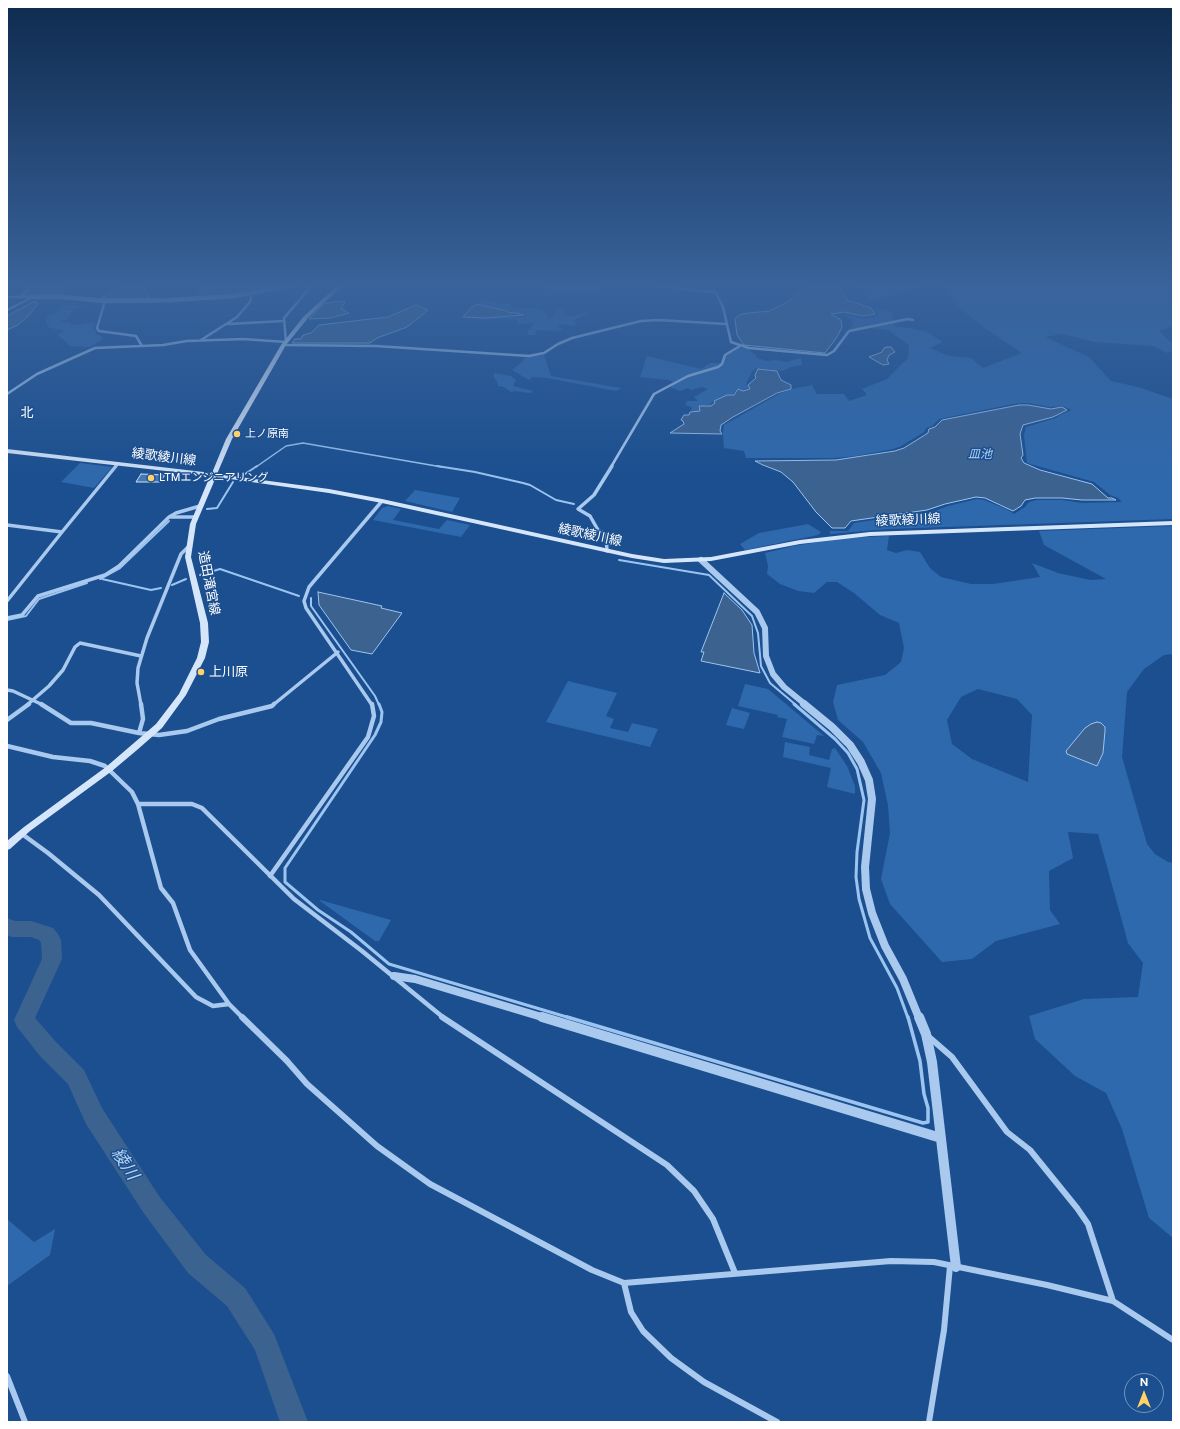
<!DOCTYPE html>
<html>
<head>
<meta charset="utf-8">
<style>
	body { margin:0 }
	#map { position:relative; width:1180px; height:1429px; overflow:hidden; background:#1b4f8f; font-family:"Public Sans",sans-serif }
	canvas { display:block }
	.frame { position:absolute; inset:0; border:8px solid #fff; pointer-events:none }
	.north { position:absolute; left:1124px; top:1373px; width:40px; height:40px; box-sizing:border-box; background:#1b4f8f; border:1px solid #7695bc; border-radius:50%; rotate:0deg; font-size:11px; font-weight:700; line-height:16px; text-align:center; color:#fff }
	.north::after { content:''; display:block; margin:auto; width:14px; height:18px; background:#ffd166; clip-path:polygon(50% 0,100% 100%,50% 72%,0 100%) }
</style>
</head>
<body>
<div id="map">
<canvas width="1180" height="1429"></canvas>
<div class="frame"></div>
<div class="north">N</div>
</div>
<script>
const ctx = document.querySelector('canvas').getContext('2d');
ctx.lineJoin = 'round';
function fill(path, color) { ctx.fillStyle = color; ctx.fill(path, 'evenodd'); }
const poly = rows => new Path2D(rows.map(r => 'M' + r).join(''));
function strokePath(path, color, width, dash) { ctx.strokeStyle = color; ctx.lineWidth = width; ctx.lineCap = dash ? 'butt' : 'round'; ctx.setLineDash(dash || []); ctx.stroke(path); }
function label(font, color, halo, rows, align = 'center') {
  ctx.font = font + ' "Public Sans","Noto Sans JP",sans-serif'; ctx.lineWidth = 3; ctx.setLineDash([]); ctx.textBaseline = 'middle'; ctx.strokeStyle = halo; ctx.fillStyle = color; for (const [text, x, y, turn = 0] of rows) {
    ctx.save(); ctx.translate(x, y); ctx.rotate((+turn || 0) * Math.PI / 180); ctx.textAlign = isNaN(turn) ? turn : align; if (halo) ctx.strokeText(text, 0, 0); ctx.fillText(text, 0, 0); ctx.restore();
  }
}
fill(poly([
	[153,284,274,284,271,287,240,293,196,296,201,286,176,286],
	[547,284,599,284,599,292,543,295],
	[852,284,1173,284,1173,326,1159,331,1173,344,1173,350,1167,353,1153,346,1095,342,1062,334,1045,337,1089,357,1111,381,1138,387,1173,399,1173,519,888,529,830,534,830,531,848,531,854,523,919,513,929,513,948,506,977,499,984,500,1006,509,1014,514,1025,507,1029,502,1037,500,1063,500,1082,503,1122,502,1118,498,1110,495,1094,482,1027,463,1024,435,1026,427,1056,418,1060,415,1072,410,1062,406,1050,407,1028,403,1018,403,939,419,932,426,926,428,924,432,901,446,893,449,856,456,835,458,746,458,744,451,724,448,723,435,724,425,779,394,792,389,812,385,817,394,844,394,849,401,867,395,862,389,887,379,908,358,909,345,888,330,872,328,850,329,853,322,843,314,866,319,879,316,874,309,877,308,893,313,895,326,925,331,943,342,930,348,949,356,971,358,983,368,1022,353,983,327,957,306,944,288,927,285,869,302,862,290],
	[485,301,510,304,513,308,536,308,546,312,549,319,553,317,556,309,561,308,564,311,564,315,572,316,591,311,573,321,578,323,573,326,561,324,557,326,563,329,557,331,538,330,535,332,536,335,528,335,528,331,534,323,517,324,518,320,497,319,479,320,462,318,525,317,526,315,478,303],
	[63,305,85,305,73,309,69,317,67,319,61,321,62,322,69,322,73,325,96,322,93,328,97,332,95,334,101,336,103,339,90,347,84,347,70,346,63,339,57,335,64,331,48,327,46,322,48,315,56,313],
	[739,348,746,348,756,355,757,358,767,361,776,360,786,362,801,358,802,365,791,367,782,371,757,368,752,371,746,384,749,388,742,390,737,389,733,394,726,395,713,401,710,405,698,406,699,411,696,412,691,410,692,407,685,405,687,401,698,401,694,397,708,389,702,387,691,390,688,388,680,391,672,388,668,385,673,382,669,380,640,377,647,356,701,369,710,363,723,363,726,356],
	[544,355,551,376,621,388,616,391,547,378,532,377,529,380,512,370,522,362,524,358],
	[494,373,511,376,516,380,513,386,533,391,530,393,515,391,511,392,504,387,498,386,497,381,494,378],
	[80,463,112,467,94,488,61,482],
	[415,490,460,498,452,512,405,501],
	[388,506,401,509,393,520,439,529,447,520,470,525,461,537,373,520,382,508],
	[808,524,821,532,818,535,745,550,740,544,759,533],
	[1173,526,1173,654,1164,655,1144,669,1127,692,1122,757,1147,844,1155,854,1168,862,1173,863,1173,1238,1149,1218,1122,1129,1106,1093,1075,1076,1035,1039,1029,1016,1084,999,1138,997,1143,963,1128,943,1098,834,1068,832,1073,858,1049,871,1050,910,1060,924,996,941,972,959,942,962,890,904,881,879,890,833,888,805,881,773,863,742,838,720,833,702,837,685,885,675,901,662,904,648,899,623,880,615,854,593,837,582,827,582,814,593,798,591,780,584,767,574,768,566,765,553,793,546,845,538,889,536,887,550,896,553,907,550,920,552,930,568,941,577,971,584,993,584,1040,577,1032,563,1058,573,1090,580,1106,579,1044,545,1039,531],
	[978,689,1017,699,1032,715,1028,782,972,759,952,744,947,720,961,697],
	[568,681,617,693,606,716,614,719,610,728,628,732,632,723,658,729,650,747,546,722],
	[745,684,768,689,824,736,817,735,814,744,782,737,787,719,777,717,778,715,738,706],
	[732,708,750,713,744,729,726,725],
	[785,742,810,747,809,755,829,760,832,749,835,748,847,766,855,786,855,794,827,787,831,768,783,757],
	[320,900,391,920,379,941,375,941,320,901],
	[7,1219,34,1242,55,1229,50,1255,7,1286]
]), '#2e69ad');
const water = poly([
	[35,284,59,284,63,294,26,296,24,295,35,284],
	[812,284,837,284,847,300,871,308,875,314,863,316,844,312,831,314,841,320,842,327,837,337,825,353,744,345,737,335,735,319,741,314,749,313,770,311,789,301,803,289,812,284],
	[123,286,143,287,149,297,145,299,100,299,123,286],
	[339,301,345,302,341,309,349,313,330,318,309,319,324,304,339,301],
	[33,302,37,302,38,304,28,316,18,325,7,330,7,316,33,302],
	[477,304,507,311,510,313,513,312,524,315,487,318,463,317,471,308,477,304],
	[416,305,428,310,407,327,377,338,370,343,292,343,295,339,301,339,303,335,311,333,319,325,388,317,416,305],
	[887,347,891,347,895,352,889,355,887,360,889,364,883,365,869,357,882,352,884,348,887,347],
	[758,369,777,371,781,380,791,385,791,389,777,393,733,417,721,425,720,431,722,434,670,433,684,424,683,421,681,420,684,415,689,415,690,412,700,411,699,406,711,406,715,403,714,401,727,395,734,395,738,389,743,391,750,389,748,385,756,378,755,375,758,369],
	[1019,405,1028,405,1051,409,1062,407,1067,410,1053,417,1023,425,1020,434,1023,455,1021,458,1024,463,1040,470,1092,484,1108,498,1112,498,1116,500,1082,500,1062,498,1035,498,1025,500,1021,506,1013,511,985,498,976,497,945,504,927,510,851,521,845,528,832,528,816,512,793,482,781,472,763,465,755,461,836,460,895,451,904,448,928,433,929,429,935,427,942,420,1019,405],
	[318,592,382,606,381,608,402,613,372,654,351,650,319,605,318,592],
	[724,593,742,610,752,625,754,653,760,673,701,661,704,652,701,652,724,593],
	[1097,722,1101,723,1105,727,1105,731,1103,753,1097,766,1067,754,1066,751,1085,728,1091,724,1097,722]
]);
fill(water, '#3c6290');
strokePath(water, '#9cc4f0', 1);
strokePath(poly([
	[256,467,286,446,303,443,442,467]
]), '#9cc4f0', 1.5);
strokePath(poly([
	[437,466,475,472,523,483,530,485,556,500,574,504],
	[242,476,257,466],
	[207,509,217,508,233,482],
	[619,560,709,575,752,616,758,633,761,666,770,683,796,705],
	[200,575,220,569,299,596],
	[100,579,120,568,169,521],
	[102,579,151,590,161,588],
	[172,585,186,579],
	[311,598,311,606,375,696,379,705],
	[7,620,26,616,39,599,87,583]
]), '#9cc4f0', 2);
strokePath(poly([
	[379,704,382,712,381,722,375,735,285,868,285,882,318,910,351,932,389,964,570,1018],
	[794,704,835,739,848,753,857,769,864,800,857,852,856,877,859,899,870,938,897,988,908,1018]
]), '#9cc4f0', 3);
strokePath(poly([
	[567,1017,923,1123,928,1122,928,1108,924,1094,920,1061,908,1017]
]), '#9cc4f0', 3.5);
fill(poly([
	[7,918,15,921,31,921,53,928,58,934,61,940,62,959,35,1018,56,1042,84,1070,102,1108,159,1196,206,1255,245,1288,274,1334,308,1422,280,1422,255,1350,227,1306,188,1273,143,1212,86,1124,68,1084,40,1056,17,1027,14,1020,42,959,41,943,39,940,31,937,12,937,7,935,7,918]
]), '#3c6290');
const building = poly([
	[141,474,165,475,160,482,136,482,141,474]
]);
fill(building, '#4478b7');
strokePath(building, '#cfe3fa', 1);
strokePath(poly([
	[637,284,715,292],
	[713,291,716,293,723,307,731,342,749,348,827,355,834,351,849,331,908,319,913,320],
	[7,297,32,297],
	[20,297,33,284],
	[105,301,97,328,99,331,136,336,142,346],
	[7,310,33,297],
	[228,324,283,321],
	[201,340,237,317,250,302,252,293],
	[284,345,376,346,529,356,544,353,558,344,572,338,641,321,659,320,726,324],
	[7,394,37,374,95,348,163,345,187,341,243,339,286,342,284,318,313,284],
	[115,467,117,464],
	[611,467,654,394,688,376,718,367,722,364,725,355,740,346]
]), '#a9c9ee', 2.5);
strokePath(poly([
	[169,517,196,517],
	[7,525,62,532,116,466],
	[607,551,606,535,598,530,590,516,578,509,594,495,612,466],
	[7,601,62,532],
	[7,618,22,615,38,596,105,575,119,566,169,517,176,513,200,506],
	[7,690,13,691,43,705],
	[27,705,49,686,63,670,75,647,80,643,141,656],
	[141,705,137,683,138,668,147,638,181,554,189,546],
	[273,705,338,652],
	[372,705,306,608,304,601,309,587,382,501]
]), '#a9c9ee', 3.5);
strokePath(poly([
	[41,704,71,723,91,723,139,733],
	[141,704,143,719,139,733,159,735,187,731,219,719,272,706,274,704],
	[7,720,29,704],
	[7,746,53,757,90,761,105,766,132,792,138,804,161,888,173,903,190,950,229,1004],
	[138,804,192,804,202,808,294,899,362,951,444,1018],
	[22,834,48,853,99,895,196,997,213,1006,229,1004,243,1018],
	[270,876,368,737,374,716,372,704]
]), '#a9c9ee', 4.5);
strokePath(poly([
	[242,1017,287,1061,307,1084,377,1146,430,1184,592,1270,624,1283,891,1261,934,1262,1047,1285,1113,1301,1173,1340],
	[442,1017,667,1165,694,1191,713,1219,735,1273],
	[929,1037,952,1057,1007,1132,1030,1150,1077,1208,1088,1224,1113,1301],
	[624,1283,631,1312,643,1331,671,1358,704,1382,777,1422],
	[7,1376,25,1422],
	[929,1422,944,1330,950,1266]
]), '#a9c9ee', 6);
strokePath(poly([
	[33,297,64,297,105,301,171,300,234,296,298,284]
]), '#a9c9ee', 4.5);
strokePath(poly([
	[701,560,757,612,765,628,766,656,773,674,784,687,806,705]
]), '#a9c9ee', 6);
strokePath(poly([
	[804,704,832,727,850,745,861,762,869,780,872,799,865,867,866,889,872,913,885,946,903,979,919,1018],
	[394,976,415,979,545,1018]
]), '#a9c9ee', 8);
strokePath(poly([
	[542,1017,941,1138],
	[919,1017,926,1034,932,1062,956,1267]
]), '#a9c9ee', 10);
fill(poly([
	[339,284,344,284,308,318,286,345,232,439,217,474,329,489,382,499,632,554,664,559,711,557,800,540,870,532,1173,521,1173,525,870,536,800,544,711,561,664,563,632,558,382,503,329,493,216,477,196,524,191,557,208,623,209,642,205,658,186,695,162,728,137,750,112,771,30,831,10,849,7,850,7,841,24,827,106,767,156,724,179,694,197,658,201,642,200,623,185,557,190,524,210,476,7,453,7,449,212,473,226,439,281,345,304,316,339,284]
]), '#d6e6fa');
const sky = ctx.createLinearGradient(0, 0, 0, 484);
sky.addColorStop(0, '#0f2b4f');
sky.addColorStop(0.59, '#39639b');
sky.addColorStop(1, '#39639b00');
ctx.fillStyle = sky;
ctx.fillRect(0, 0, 1180, 484);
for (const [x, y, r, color] of [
	[237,434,4,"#ffd166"],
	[151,478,4,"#ffd166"],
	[201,672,4,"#ffd166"]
]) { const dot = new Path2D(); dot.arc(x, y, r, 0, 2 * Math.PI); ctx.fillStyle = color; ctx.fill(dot); strokePath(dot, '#1b4f8f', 1.5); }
label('11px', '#fff', '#1b4f8f', [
	["上ノ原南",245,434],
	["LTMエンジニアリング",159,478]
], 'left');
label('italic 12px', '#b5d3f5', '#1b4f8f', [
	["皿池",980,454]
]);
label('13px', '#fff', '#1b4f8f', [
	["北",27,413]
]);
label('13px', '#fff', '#1b4f8f', [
	["綾歌綾川線",164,457,7],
	["綾歌綾川線",908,520,-2],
	["綾歌綾川線",590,535,12],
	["造田滝宮線",209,583,79]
]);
label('13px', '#fff', '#1b4f8f', [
	["上川原",209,672]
], 'left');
label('italic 17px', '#b5d3f5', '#1b4f8f', [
	["綾川",125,1164,57]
]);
</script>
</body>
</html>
